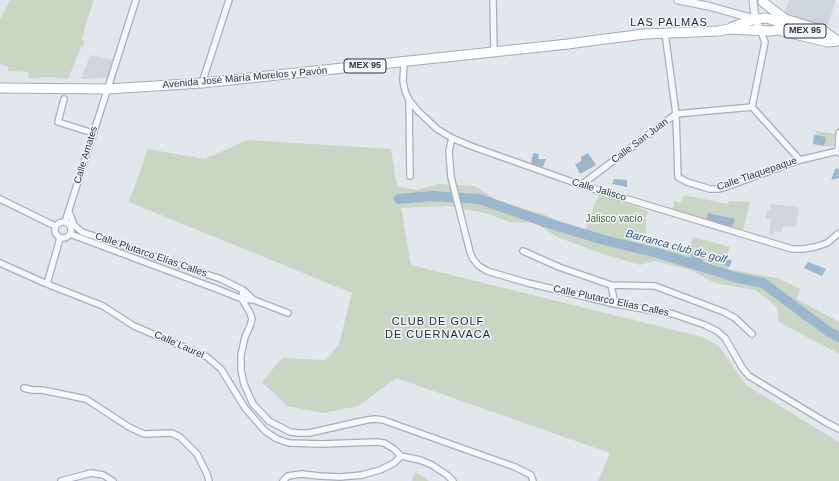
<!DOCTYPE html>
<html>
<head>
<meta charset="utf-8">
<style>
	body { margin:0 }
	canvas { display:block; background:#e2e7ec }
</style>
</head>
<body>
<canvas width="839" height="481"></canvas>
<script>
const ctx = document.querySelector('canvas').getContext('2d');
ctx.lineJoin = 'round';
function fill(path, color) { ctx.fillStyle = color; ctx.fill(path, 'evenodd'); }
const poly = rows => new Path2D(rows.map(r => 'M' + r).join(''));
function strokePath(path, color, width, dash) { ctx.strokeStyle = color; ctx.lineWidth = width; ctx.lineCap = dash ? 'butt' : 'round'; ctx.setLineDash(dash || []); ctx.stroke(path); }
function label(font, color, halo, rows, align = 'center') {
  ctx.font = font + ' Arial,sans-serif'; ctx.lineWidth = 3; ctx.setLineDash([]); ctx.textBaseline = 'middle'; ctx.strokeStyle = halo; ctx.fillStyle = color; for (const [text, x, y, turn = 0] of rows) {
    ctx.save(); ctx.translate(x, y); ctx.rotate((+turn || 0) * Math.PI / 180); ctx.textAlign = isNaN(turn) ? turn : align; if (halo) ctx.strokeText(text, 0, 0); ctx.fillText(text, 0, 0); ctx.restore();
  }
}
fill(poly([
	[789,0,836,0,827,27,784,15],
	[90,55,114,60,108,78,81,79],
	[771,204,799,207,796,227,783,226,782,232,774,231,774,235,769,234,771,219,765,218,767,210,771,211]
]), '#d0d6de');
fill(poly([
	[10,0,94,0,85,27,82,40,84,41,83,47,81,47,68,79,48,77,29,79,28,72,8,71,8,67,0,64,0,20],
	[816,131,835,134,833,147,814,144],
	[248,140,391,149,397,186,416,190,439,184,474,186,507,206,543,214,582,233,585,231,596,201,600,194,648,211,646,217,646,240,688,254,693,237,730,247,727,256,730,260,728,269,777,278,800,289,797,299,839,322,839,354,779,322,777,307,755,290,715,283,690,270,655,261,640,265,603,254,557,237,535,223,510,222,489,214,449,206,401,208,411,265,702,337,719,346,746,385,829,436,839,442,839,481,598,481,610,453,396,378,358,406,323,413,287,406,262,382,282,358,326,360,339,344,352,293,129,202,148,149,204,159],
	[684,195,727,204,730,201,750,202,743,230,671,212,675,201,681,203],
	[415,472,429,481,412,481]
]), '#c9d6c3');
fill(poly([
	[814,135,826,137,824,146,813,144],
	[533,153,539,154,538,159,546,159,543,167,531,164],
	[588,153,596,165,580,174,575,164,581,161,581,157],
	[839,168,839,178,831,180,835,169],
	[614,179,627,180,627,187,612,184],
	[708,213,735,219,732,227,706,220],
	[692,253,697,254,696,257,703,259,702,266,690,262],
	[726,255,726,258,732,261,729,267,719,263,722,257],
	[808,262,826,269,822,276,804,268]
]), '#9bb7ce');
strokePath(poly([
	[399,199,432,196,479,199,551,224,604,240,657,253,729,275,734,277,763,283,829,332,839,337]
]), '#9bb7ce', 10);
const minor = poly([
	[493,0,494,52],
	[665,33,676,114,678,177,687,182,710,189,718,189,726,187,800,160,838,151],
	[404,63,403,81,405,91,409,100,418,111,437,129,452,138,468,145,581,185,792,249,803,249,815,247,827,243,839,233],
	[202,83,229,0],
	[64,99,58,122,93,133],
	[409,100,410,176],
	[752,107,765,42,760,30],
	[752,107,800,160],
	[839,133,838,151,839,153],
	[452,138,449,151,451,177,470,252,473,259,479,266,487,271,528,283,615,304,673,314,705,325,717,331,725,338,743,369,749,376,827,423,839,429],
	[581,185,676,114,752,107],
	[0,199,55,226],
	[69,212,74,225,82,232,221,279,243,290,254,300],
	'55 230a8 8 0 1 1 16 0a8 8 0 1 1-16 0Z',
	[65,222,136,0],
	[70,234,217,289,242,299,254,300,288,313],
	[523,251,559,267,611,285,655,286,724,312,735,318,752,334],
	[0,263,47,284,103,306,134,326,207,357,221,369,245,408,265,431,277,439,289,443,322,444,376,442,384,443,394,449,401,456,394,463,380,470,362,475,340,477,320,476,301,474,288,476,283,481],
	[47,284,60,238],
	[611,285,615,304],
	[243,290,242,299,250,313,252,319,250,326,245,337,241,355,241,370,244,384,253,404,269,421,290,432,299,433,309,433,367,420,375,419,383,420,515,467,531,475,533,481],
	[24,388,32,390,42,390,86,399,129,427,144,434,172,433,180,437,197,454,207,474,209,481],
	[401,456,420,460,432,465,447,475,453,481],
	[61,481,91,473,103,475,113,481]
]);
const tertiary = poly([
	[678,0,708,6,755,19],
	[753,0,755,19,760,30]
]);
const primary = poly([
	[763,2,785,19,824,31,837,41],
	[732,27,755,19,767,18,805,31],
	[0,88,107,89,202,83,568,44,597,40,645,34,719,31,728,29,770,31,778,30,828,42,837,41]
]);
strokePath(minor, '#a7aeb7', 8);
strokePath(tertiary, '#a7aeb7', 9);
strokePath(primary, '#a1acb8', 11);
strokePath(minor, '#f6f7f9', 5.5);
strokePath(tertiary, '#f6f7f9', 7);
strokePath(primary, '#fff', 9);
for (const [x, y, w] of [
	[805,31,42],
	[365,66,42]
]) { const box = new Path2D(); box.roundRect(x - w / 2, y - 7, w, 14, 3); ctx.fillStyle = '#f2f5f9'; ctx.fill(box); strokePath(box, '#293545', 1); }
label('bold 9px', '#293545', null, [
	["MEX 95",805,31],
	["MEX 95",365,66]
]);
label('10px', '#293545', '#f2f5f9', [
	["Avenida José María Morelos y Pavón",245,78,-5],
	["Calle San Juan",640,141,-37],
	["Calle Amates",86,155,-73],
	["Calle Tlaquepaque",757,174,-19],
	["Calle Jalisco",599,190,17],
	["Calle Plutarco Elías Calles",151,255,19],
	["Calle Plutarco Elías Calles",611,301,12],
	["Calle Laurel",179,345,24]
]);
label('10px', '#416235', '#f2f5f9', [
	["Jalisco vacío",614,219]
]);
ctx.letterSpacing = '1px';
label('11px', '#1b2636', '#f2f5f9', [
	["LAS PALMAS",669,23],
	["CLUB DE GOLF",438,322],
	["DE CUERNAVACA",438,335]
]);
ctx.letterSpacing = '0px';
label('italic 11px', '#30577c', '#f2f5f9', [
	["Barranca club de golf",676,247,15]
]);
</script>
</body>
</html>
